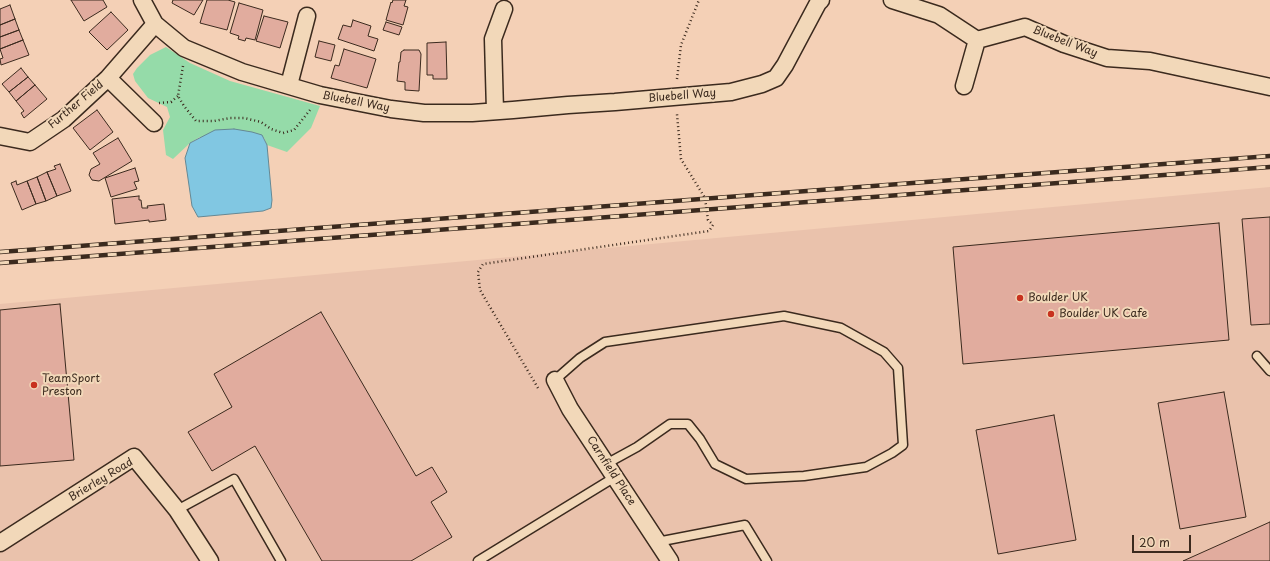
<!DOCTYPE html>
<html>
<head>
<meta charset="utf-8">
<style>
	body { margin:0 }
	#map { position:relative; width:1270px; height:561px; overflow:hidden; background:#f4d0b6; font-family:"Playpen Sans",sans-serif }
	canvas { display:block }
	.scale { position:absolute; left:1132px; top:535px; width:59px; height:18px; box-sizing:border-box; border:2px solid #3b2a1e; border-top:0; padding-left:5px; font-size:12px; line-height:14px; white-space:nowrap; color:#3b2a1e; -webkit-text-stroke:3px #f2d8b9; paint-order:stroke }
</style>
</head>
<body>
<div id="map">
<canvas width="1270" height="561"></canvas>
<div class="scale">20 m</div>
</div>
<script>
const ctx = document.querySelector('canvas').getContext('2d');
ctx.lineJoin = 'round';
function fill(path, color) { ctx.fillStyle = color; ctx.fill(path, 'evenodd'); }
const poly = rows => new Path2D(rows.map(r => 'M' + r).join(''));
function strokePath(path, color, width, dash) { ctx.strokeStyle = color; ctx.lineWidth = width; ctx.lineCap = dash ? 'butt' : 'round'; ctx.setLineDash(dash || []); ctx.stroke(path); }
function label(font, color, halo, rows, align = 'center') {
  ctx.font = font + ' "Playpen Sans",sans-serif'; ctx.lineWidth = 4; ctx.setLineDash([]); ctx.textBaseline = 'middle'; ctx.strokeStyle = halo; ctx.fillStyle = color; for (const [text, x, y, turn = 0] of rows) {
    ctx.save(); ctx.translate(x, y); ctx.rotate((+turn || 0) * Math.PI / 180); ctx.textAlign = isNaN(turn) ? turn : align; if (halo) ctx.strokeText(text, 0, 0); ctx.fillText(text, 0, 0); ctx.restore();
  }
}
fill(poly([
	[1270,187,1270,561,0,561,0,304]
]), '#eac2ac');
fill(poly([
	[166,47,190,63,230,81,320,106,311,128,287,152,267,145,264,138,200,137,190,143,173,159,166,155,163,130,170,117,167,107,148,98,135,81,133,74,137,68,150,55]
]), '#95dba9');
const water = poly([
	[234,129,252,132,262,135,267,145,272,200,271,208,263,211,198,217,192,206,185,158,190,143,215,130,234,129]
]);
fill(water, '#81c7e2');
strokePath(water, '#658894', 1);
const building = poly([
	[71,0,103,0,107,7,84,21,71,0],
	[173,0,203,0,194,15,172,3,173,0],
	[207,0,228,0,235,2,227,30,200,23,207,0],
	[393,0,406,0,404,6,408,7,403,25,386,20,391,2,392,3,393,0],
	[239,3,263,10,255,40,246,38,245,41,238,39,239,36,230,33,239,3],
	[10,5,15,19,0,25,0,9,10,5],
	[111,12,128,30,107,50,89,32,111,12],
	[264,16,288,22,280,48,256,41,264,16],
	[15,19,19,30,0,37,0,25,15,19],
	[353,20,371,26,368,36,378,39,374,51,338,39,343,25,351,27,353,20],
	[386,22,402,27,399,35,383,30,386,22],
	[19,30,23,40,0,49,0,37,19,30],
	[23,40,29,55,1,65,0,59,3,58,0,49,23,40],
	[319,41,335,45,331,61,315,57,319,41],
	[446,42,447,79,433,79,433,75,427,75,427,43,446,42],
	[344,49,376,59,367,88,331,78,335,65,339,66,344,49],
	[404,50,419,50,421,54,419,91,405,90,405,82,397,81,399,62,400,62,401,52,404,50],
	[21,68,28,77,9,92,2,84,21,68],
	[28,77,35,85,16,101,9,92,28,77],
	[35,85,47,99,24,118,21,113,24,111,16,101,35,85],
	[97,110,113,132,90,150,73,128,97,110],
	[118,138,132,161,99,181,92,180,89,175,91,169,100,164,93,153,118,138],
	[60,164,71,191,57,196,47,172,56,169,54,166,60,164],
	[135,168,139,181,134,182,137,189,111,197,105,178,135,168],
	[47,172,57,196,46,201,37,177,47,172],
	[37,177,46,201,36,204,27,181,37,177],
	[16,181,17,185,27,181,36,204,22,210,11,183,16,181],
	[139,196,139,200,141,200,142,208,148,208,147,206,164,204,166,220,149,222,149,220,115,224,112,199,139,196],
	[1270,217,1270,324,1251,325,1242,219,1270,217],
	[1219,223,1229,340,963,364,953,247,1219,223],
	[60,304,74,460,0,466,0,310,60,304],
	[321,312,416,476,432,467,447,492,431,502,452,537,411,561,322,561,255,446,212,471,188,432,232,407,214,374,321,312],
	[1224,392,1246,517,1180,529,1158,403,1224,392],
	[1054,415,1076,540,998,554,976,430,1054,415],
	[1270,522,1270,561,1183,561,1270,522]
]);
fill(building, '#e1ac9e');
strokePath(building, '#3b2a1e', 1);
const lane = poly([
	[1257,356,1270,371],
	[555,380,580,358,605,342,784,316,841,328,884,352,898,368,903,445,892,453,866,467,804,476,746,479,715,464,700,439,688,424,670,424,637,447,606,464],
	[177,510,234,479,281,561],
	[657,542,745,525,767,561],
	[478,561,615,477]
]);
const street = poly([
	[142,0,155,24,184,48,242,72,320,95,391,109,424,113,472,113,513,110,568,105,615,102,731,92,762,84,776,78,785,65,818,3,821,0],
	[892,0,939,15,977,40,1025,27,1064,44,1107,58,1150,61,1270,87],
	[108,78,154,123],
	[289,85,307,16],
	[964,86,977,40],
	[495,111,493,39,504,9],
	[0,136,30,142,64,119,108,78,155,24],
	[555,380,570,409,670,561],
	[0,543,134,457,177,510,210,561]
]);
strokePath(lane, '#3b2a1e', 11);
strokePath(street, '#3b2a1e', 19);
strokePath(poly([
	[183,66,178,96,184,106,196,121,214,121,230,118,244,118,261,122,271,129,283,133,294,130,310,110],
	[677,79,681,45,699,0],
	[159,103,171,102,178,96],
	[538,388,480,290,478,272,483,264,709,231,713,225,708,220,705,198,681,159,677,114]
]), '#3b2a1e', 2.5, [1, 3]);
strokePath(lane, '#f2d8b9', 8);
strokePath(street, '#f2d8b9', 16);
const rail = poly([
	[0,252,1270,156],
	[0,263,1270,167]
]);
strokePath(rail, '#3b2a1e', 4.5);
strokePath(rail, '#f2d8b9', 3, [9]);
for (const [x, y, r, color] of [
	[1020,298,4,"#c8321e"],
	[1051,314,4,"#c8321e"],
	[34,385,4,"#c8321e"]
]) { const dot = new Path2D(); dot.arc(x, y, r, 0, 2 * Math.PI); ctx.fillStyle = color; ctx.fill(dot); strokePath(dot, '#f2d8b9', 1.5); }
label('11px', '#3b2a1e', '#f2d8b9', [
	["Bluebell Way",1065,42,21],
	["Bluebell Way",682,96,-5],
	["Bluebell Way",356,102,11],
	["Further Field",76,105,-40],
	["Carnfield Place",611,471,57],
	["Brierley Road",101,480,-31]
]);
label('11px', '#3b2a1e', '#f2d8b9', [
	["Boulder UK",1028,298],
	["Boulder UK Cafe",1059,314],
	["TeamSport",42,379],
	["Preston",42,392]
], 'left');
</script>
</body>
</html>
